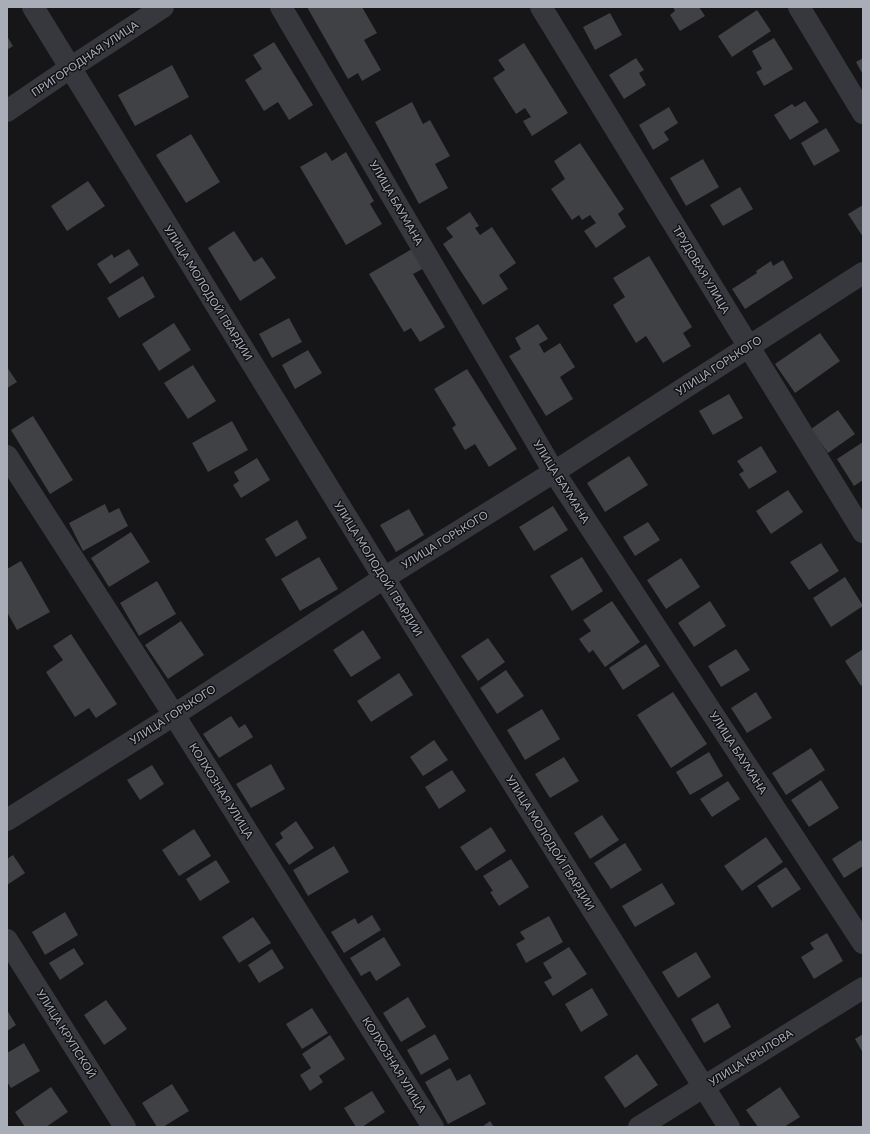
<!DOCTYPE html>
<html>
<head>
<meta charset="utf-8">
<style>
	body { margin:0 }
	#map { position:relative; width:870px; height:1134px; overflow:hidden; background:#161618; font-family:Lato,sans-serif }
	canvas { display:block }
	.frame { position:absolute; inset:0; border:8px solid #a8adb8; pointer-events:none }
</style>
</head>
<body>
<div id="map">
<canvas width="870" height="1134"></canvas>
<div class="frame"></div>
</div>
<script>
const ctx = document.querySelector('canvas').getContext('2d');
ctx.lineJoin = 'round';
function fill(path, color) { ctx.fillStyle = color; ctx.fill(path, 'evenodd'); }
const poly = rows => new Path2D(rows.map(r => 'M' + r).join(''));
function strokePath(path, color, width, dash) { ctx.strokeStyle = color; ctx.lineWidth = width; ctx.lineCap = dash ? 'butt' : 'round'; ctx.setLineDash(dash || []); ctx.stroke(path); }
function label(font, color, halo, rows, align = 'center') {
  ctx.font = font + ' Lato,sans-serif'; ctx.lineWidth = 3; ctx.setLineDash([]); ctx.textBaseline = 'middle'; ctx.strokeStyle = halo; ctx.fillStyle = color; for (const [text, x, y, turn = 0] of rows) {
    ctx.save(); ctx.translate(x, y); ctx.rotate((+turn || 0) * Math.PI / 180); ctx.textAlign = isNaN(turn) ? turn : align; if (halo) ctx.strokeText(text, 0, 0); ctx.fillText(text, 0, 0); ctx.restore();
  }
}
fill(poly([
	[307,7,362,7,377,33,364,40,381,70,362,81,358,73,348,79],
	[673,7,699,7,705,16,680,31,670,15,675,11],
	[757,10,771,31,732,57,718,36],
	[610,13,622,35,595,50,583,27],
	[7,36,13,46,7,50],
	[774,38,793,69,764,86,756,72,762,69,752,51],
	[274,42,313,105,289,120,278,102,264,111,245,80,262,69,253,55],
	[524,43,568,113,532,136,523,121,531,117,525,108,516,114,493,78,505,70,498,60],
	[636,58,644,70,639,73,646,85,624,99,609,75],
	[863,58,863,75,856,62],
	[172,65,189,97,135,126,118,95],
	[805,101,819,122,790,140,774,115,792,104,795,107],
	[412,102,423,124,430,120,450,156,435,164,448,188,419,204,375,122],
	[669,107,678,123,664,132,669,140,653,150,639,125],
	[826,128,840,151,814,166,801,143],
	[191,134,220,182,186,203,156,155],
	[580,143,624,209,618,214,626,227,596,248,584,231,596,223,590,215,582,220,579,215,572,220,551,189,565,179,554,161],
	[326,152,332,161,346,152,374,201,370,204,382,224,346,245,300,167],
	[703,159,719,187,686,206,670,178],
	[88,181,105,206,67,231,51,206],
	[740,187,753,209,723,226,710,205],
	[863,205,863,237,848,214],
	[470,212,479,226,475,228,480,235,492,227,516,263,499,275,508,289,483,305,443,244,453,237,446,228],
	[234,231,254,262,262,257,276,278,240,301,208,248],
	[129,249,139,265,110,284,97,264,112,254,114,258],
	[412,249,424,268,413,274,445,327,420,342,411,328,404,332,369,274],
	[649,256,692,327,683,333,691,346,663,363,646,336,636,343,613,305,625,297,613,278],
	[783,260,793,278,745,309,732,289,757,273,756,271,771,261,773,266],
	[143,276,155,297,119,318,107,298],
	[289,318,302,342,272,358,259,334],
	[174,323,191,350,159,371,142,344],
	[538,324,548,339,539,344,544,353,560,343,575,367,560,377,573,399,546,416,509,356,521,349,515,338],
	[820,333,840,361,795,393,775,364],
	[308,350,322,373,295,389,282,365],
	[193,365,216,401,188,419,164,383],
	[7,367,17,382,7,388],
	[467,369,517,449,489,467,475,444,465,450,452,428,456,425,434,389],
	[729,394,743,418,713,435,699,411],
	[838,410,855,434,828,453,811,429],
	[33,416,73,480,50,494,11,430],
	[232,421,248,450,208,472,192,443],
	[863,442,863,480,854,486,837,459],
	[761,446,777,472,749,489,739,474,744,471,737,461],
	[629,456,648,485,605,512,587,483],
	[257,458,270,480,241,498,233,485,239,481,234,472],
	[788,490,803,512,771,534,756,511],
	[105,504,109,513,119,508,128,526,83,551,69,523],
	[553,506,568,530,534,551,519,527],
	[409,509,424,535,396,552,380,525],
	[297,520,307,538,276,557,265,539],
	[648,522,660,540,635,556,623,537],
	[131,532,150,562,109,587,91,558],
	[821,543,839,571,809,590,790,562],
	[319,557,338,589,300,611,281,579],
	[582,557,603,591,572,611,550,576],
	[681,558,700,587,666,609,647,580],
	[21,561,50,612,17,630,7,612,7,569],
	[845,577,863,606,831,627,813,598],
	[157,581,176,614,139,636,120,603],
	[612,601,640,642,605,667,593,650,589,653,579,639,591,631,583,620],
	[710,601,726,626,694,647,678,623],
	[181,621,204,655,168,679,145,645],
	[363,630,381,658,351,677,333,650],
	[71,634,117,704,96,718,89,708,75,717,46,672,63,660,53,646],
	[488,638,505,662,478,681,461,656],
	[646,644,660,666,623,690,609,668],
	[736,649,750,670,721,687,708,666],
	[863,649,863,684,861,686,845,661],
	[506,670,524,696,497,714,480,688],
	[399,673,413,695,371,722,357,701],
	[673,692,707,744,671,768,637,715],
	[756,692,772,718,747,733,731,708],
	[542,709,560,739,525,760,507,730],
	[231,716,239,728,245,724,253,737,219,758,203,734],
	[434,740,448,760,423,776,410,757],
	[811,748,825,770,786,795,772,773],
	[709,752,723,776,690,795,676,772],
	[564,757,579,781,550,798,535,774],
	[271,764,285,789,251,808,236,784],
	[152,765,164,784,140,800,127,780],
	[452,770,466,791,439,809,425,787],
	[821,780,839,808,809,827,791,800],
	[728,781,740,799,712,817,700,799],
	[602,815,619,840,590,859,574,833],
	[296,821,314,848,289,865,275,844,283,838,280,833],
	[491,827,506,851,476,871,460,847],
	[194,829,211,856,179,876,162,850],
	[766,837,783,862,742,891,724,866],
	[861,840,863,844,863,866,844,878,832,859],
	[625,843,642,870,611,889,594,863],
	[334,846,349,872,308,896,293,870],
	[13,855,25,873,7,885,7,859],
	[511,859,529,887,499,906,490,892,493,891,483,876],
	[216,860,230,882,200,901,186,879],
	[786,867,801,889,772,908,757,886],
	[662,883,675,904,635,927,622,906],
	[65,912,78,935,45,955,32,932],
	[372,915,381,930,344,953,331,932,355,918,358,924],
	[549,916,563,942,526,963,516,944,525,939,520,932],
	[253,917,271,943,239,963,222,937],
	[827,933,843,961,814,979,801,957,814,949,810,943],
	[384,937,401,965,376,981,370,971,361,976,350,958],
	[569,947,587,974,553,996,544,982,552,978,543,963],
	[74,948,84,964,60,980,49,963],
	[272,949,284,968,259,983,248,965],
	[696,952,711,977,678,998,662,972],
	[592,988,608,1015,581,1032,565,1004],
	[408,997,426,1027,401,1042,383,1013],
	[106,1000,127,1029,104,1045,84,1015],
	[718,1003,731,1027,704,1043,691,1019],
	[312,1008,328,1033,302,1049,286,1024],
	[7,1010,16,1025,7,1031],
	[435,1034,449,1059,421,1075,407,1050],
	[863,1034,863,1053,855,1039],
	[330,1035,345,1059,319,1076,323,1082,310,1091,300,1075,311,1068,302,1054],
	[24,1043,40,1071,11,1088,7,1082,7,1053],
	[637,1054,658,1085,625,1108,604,1077],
	[450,1068,457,1081,470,1074,486,1104,448,1124,425,1082],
	[172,1084,189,1111,163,1127,157,1127,142,1103],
	[51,1087,68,1112,46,1127,25,1127,15,1112],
	[780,1087,800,1117,784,1127,758,1127,746,1110],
	[372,1091,385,1112,362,1127,356,1127,344,1108],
	[490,1121,494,1127,482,1127]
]), '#404145');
strokePath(poly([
	[33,7,384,578,729,1127],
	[281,7,554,472,863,943],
	[541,7,749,347,863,532],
	[799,7,863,113],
	[7,111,70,68,163,7],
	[7,456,174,715,433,1127],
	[7,820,174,715,384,578,554,472,863,273],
	[7,940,125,1127],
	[639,1127,863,988]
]), '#37383d', 22);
label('11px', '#a8adb8', '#111113', [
	["ПРИГОРОДНАЯ УЛИЦА",85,59,-34],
	["УЛИЦА БАУМАНА",396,203,60],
	["ТРУДОВАЯ УЛИЦА",701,270,59],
	["УЛИЦА МОЛОДОЙ ГВАРДИИ",208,293,58],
	["УЛИЦА ГОРЬКОГО",719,366,-33],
	["УЛИЦА БАУМАНА",561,482,58],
	["УЛИЦА ГОРЬКОГО",445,540,-32],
	["УЛИЦА МОЛОДОЙ ГВАРДИИ",378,569,58],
	["УЛИЦА ГОРЬКОГО",173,715,-33],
	["УЛИЦА БАУМАНА",738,753,57],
	["КОЛХОЗНАЯ УЛИЦА",221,791,58],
	["УЛИЦА МОЛОДОЙ ГВАРДИИ",550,843,58],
	["УЛИЦА КРУПСКОЙ",66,1034,58],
	["УЛИЦА КРЫЛОВА",751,1058,-32],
	["КОЛХОЗНАЯ УЛИЦА",394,1065,58]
]);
</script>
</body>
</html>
